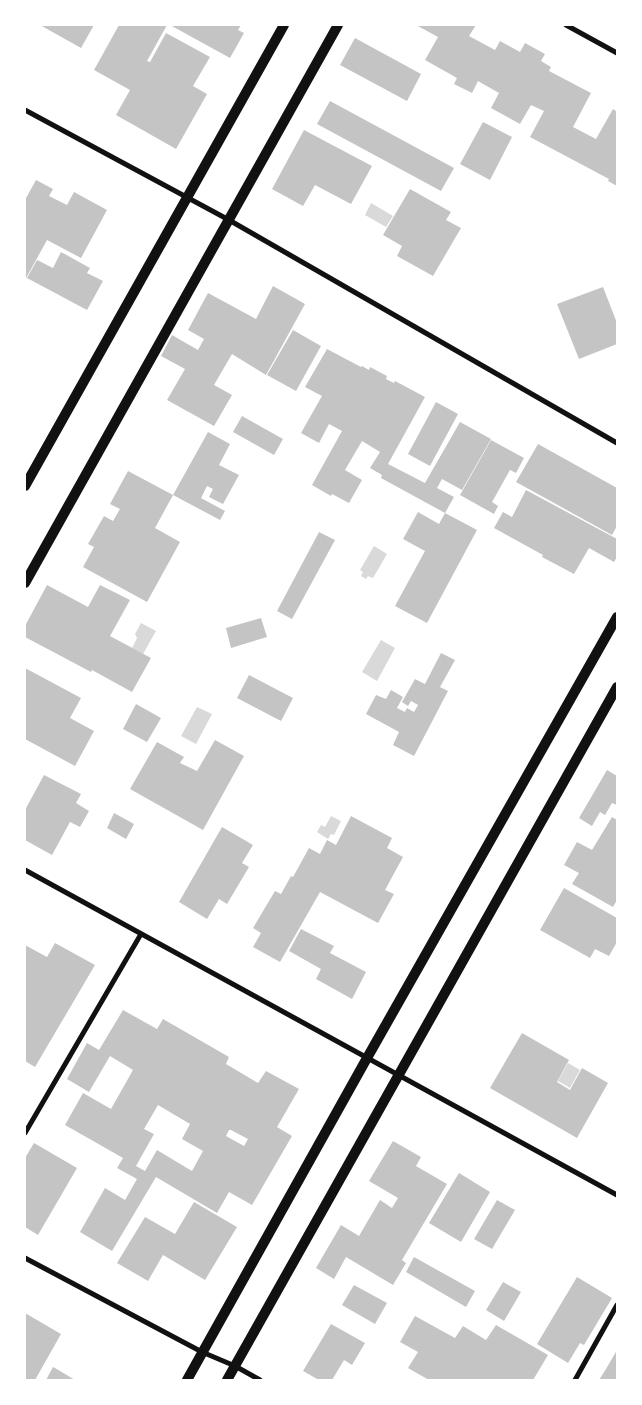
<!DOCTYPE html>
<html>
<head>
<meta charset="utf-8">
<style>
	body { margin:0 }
	#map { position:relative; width:642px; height:1405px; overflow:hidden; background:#fff; font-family:"Golos Text",sans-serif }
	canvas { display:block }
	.frame { position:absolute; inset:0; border:26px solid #fff; pointer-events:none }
</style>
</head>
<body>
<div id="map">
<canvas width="642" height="1405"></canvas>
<div class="frame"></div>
</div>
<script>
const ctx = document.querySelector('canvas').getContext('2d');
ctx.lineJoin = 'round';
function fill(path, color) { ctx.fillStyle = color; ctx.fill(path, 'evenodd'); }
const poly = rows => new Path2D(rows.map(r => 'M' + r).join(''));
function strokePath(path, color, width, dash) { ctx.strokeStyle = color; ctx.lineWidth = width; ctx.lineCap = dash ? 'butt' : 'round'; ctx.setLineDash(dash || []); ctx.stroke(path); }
fill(poly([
	[371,203,393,216,386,227,365,215],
	[374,546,387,554,373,578,368,576,366,579,361,576,363,572,360,570],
	[141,623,156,631,143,654,132,648,137,638,135,634],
	[381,640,395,648,377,681,362,672],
	[197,707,212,714,196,744,181,736],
	[331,816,341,821,334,835,331,834,328,839,317,832,321,825,325,827],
	[568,1063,580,1070,570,1088,558,1081]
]), '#d9d9d9');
fill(poly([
	[40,25,94,25,81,48],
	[119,25,167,25,147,61,150,62,166,33,210,57,193,86,207,94,176,149,116,115,130,90,94,70],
	[170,25,241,25,238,30,244,33,230,58],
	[416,25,476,25,469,36,495,50,500,41,520,52,525,43,545,54,541,61,551,67,549,71,591,93,573,127,596,139,613,109,617,112,617,186,608,181,609,179,530,137,544,111,531,105,520,124,491,108,499,93,478,81,472,93,454,84,457,78,425,60,438,37],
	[355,38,421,74,407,101,340,65],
	[330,101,454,168,441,191,317,124],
	[483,122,512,137,490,180,460,164],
	[304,130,372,166,351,204,315,185,303,206,272,189],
	[36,180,53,189,49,196,67,205,74,192,107,210,81,258,47,240,25,280,25,200],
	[410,189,451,212,446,220,461,228,433,276,397,256,402,246,383,235],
	[61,252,90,268,87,273,103,281,87,310,27,278,37,260,53,268],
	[273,286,305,304,266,375,232,354,214,385,232,395,214,426,167,400,185,369,161,356,172,335,198,350,204,339,188,330,208,293,256,319],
	[603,287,617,323,617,344,579,359,557,304],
	[293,330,321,346,296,391,267,375],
	[327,349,361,367,362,366,369,370,370,367,387,376,386,379,394,383,395,381,425,397,388,464,425,483,460,422,491,439,462,490,442,479,437,488,454,497,445,513,477,530,427,623,395,606,425,551,403,539,418,512,439,524,445,513,381,478,382,475,370,468,380,452,362,441,345,470,362,480,349,503,332,494,331,496,312,485,342,431,329,424,319,443,301,433,322,396,305,387],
	[436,402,458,414,430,466,408,454],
	[242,416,283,439,274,455,233,432],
	[208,432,230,444,219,465,239,475,223,504,209,497,213,489,207,486,201,498,225,511,220,520,173,495,155,528,180,542,147,602,83,567,94,547,88,544,104,516,113,521,120,509,110,504,128,471,173,495],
	[491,440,524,458,516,473,510,470,492,502,498,506,494,514,460,495],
	[538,444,617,488,617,526,612,535,516,482],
	[526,490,617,539,617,557,614,562,589,548,574,574,542,557,543,555,494,528,503,512,512,517],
	[319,532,335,540,292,619,277,611],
	[47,585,88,607,100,585,130,600,110,636,151,658,132,692,92,670,91,672,25,637,25,626],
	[261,618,267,637,231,648,226,628],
	[441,653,455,660,440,687,448,691,414,756,393,745,399,732,366,714,376,695,386,699,391,690,403,697,397,708,405,712,407,708,414,712,418,705,411,701,408,706,402,702,415,679,425,684],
	[25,668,81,698,70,718,94,731,75,766,25,739],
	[249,675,293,698,281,721,237,698],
	[136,704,161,718,147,742,123,729],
	[215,740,244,756,203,830,130,789,157,742,184,757,180,763,197,771],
	[607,770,617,776,617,805,612,803,605,815,600,812,592,826,579,818],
	[44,775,81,794,76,803,89,811,80,827,70,822,52,855,25,840,25,810],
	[114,813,134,824,126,839,107,828],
	[351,816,392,838,387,848,403,857,385,890,394,894,378,923,320,892,280,962,253,947,261,933,253,928,275,891,281,894,291,876,293,877,309,848,320,854,327,840,336,845],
	[612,817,617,820,617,900,613,907,572,884,579,873,564,865,577,842,592,850],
	[222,827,253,845,242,863,249,867,227,904,219,899,207,919,179,902],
	[564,888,617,918,617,942,609,956,595,949,590,958,540,930],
	[301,929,334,946,330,953,366,972,352,999,316,979,321,969,289,951],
	[55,943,95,965,35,1067,25,1061,25,945,47,957],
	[123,1010,157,1029,163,1019,229,1057,226,1064,258,1083,266,1071,299,1089,277,1127,292,1136,252,1205,229,1192,217,1213,156,1177,112,1251,80,1232,105,1188,125,1200,137,1179,117,1168,123,1158,65,1125,83,1093,111,1109,133,1070,110,1056,89,1092,67,1079,87,1043,99,1050],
	[158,1105,190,1124,182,1139,203,1151,192,1171,157,1150,145,1171,136,1166,154,1134,144,1129],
	[229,1130,231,1130,248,1139,244,1146,226,1136],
	[522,1033,569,1060,557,1082,570,1090,582,1068,608,1083,577,1138,490,1088],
	[393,1141,421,1157,416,1166,447,1184,402,1260,406,1263,393,1285,346,1257,334,1279,316,1268,341,1225,359,1236,380,1200,392,1208,398,1198,369,1181],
	[34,1143,77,1168,38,1235,25,1227,25,1158],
	[459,1173,490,1192,461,1242,429,1223],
	[497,1200,515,1210,492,1249,474,1239],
	[194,1202,237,1227,205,1280,163,1255,148,1281,117,1263,145,1217,175,1234],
	[414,1257,475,1291,466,1307,406,1272],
	[577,1277,612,1298,584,1345,580,1343,568,1363,537,1344],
	[503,1282,521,1292,504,1321,486,1310],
	[354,1285,387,1303,375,1324,342,1305],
	[25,1313,61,1334,35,1380,25,1380],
	[415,1316,455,1338,463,1326,486,1340,496,1325,548,1355,533,1380,429,1380,408,1368,418,1352,400,1342],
	[331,1324,365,1343,352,1365,344,1360,332,1380,319,1380,303,1371],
	[617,1350,617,1380,599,1380,606,1369],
	[53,1367,55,1368,75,1380,46,1380]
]), '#c4c4c4');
strokePath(poly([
	[566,25,617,53],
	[25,110,229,220,617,443],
	[25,870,617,1195],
	[25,1133,141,934],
	[25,1258,202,1352,235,1366,260,1380],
	[575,1380,617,1305]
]), '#111', 5);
strokePath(poly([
	[25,486,284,25],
	[25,583,338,25],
	[187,1380,367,1058,617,617],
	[227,1380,617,687]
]), '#111', 10);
</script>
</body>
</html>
